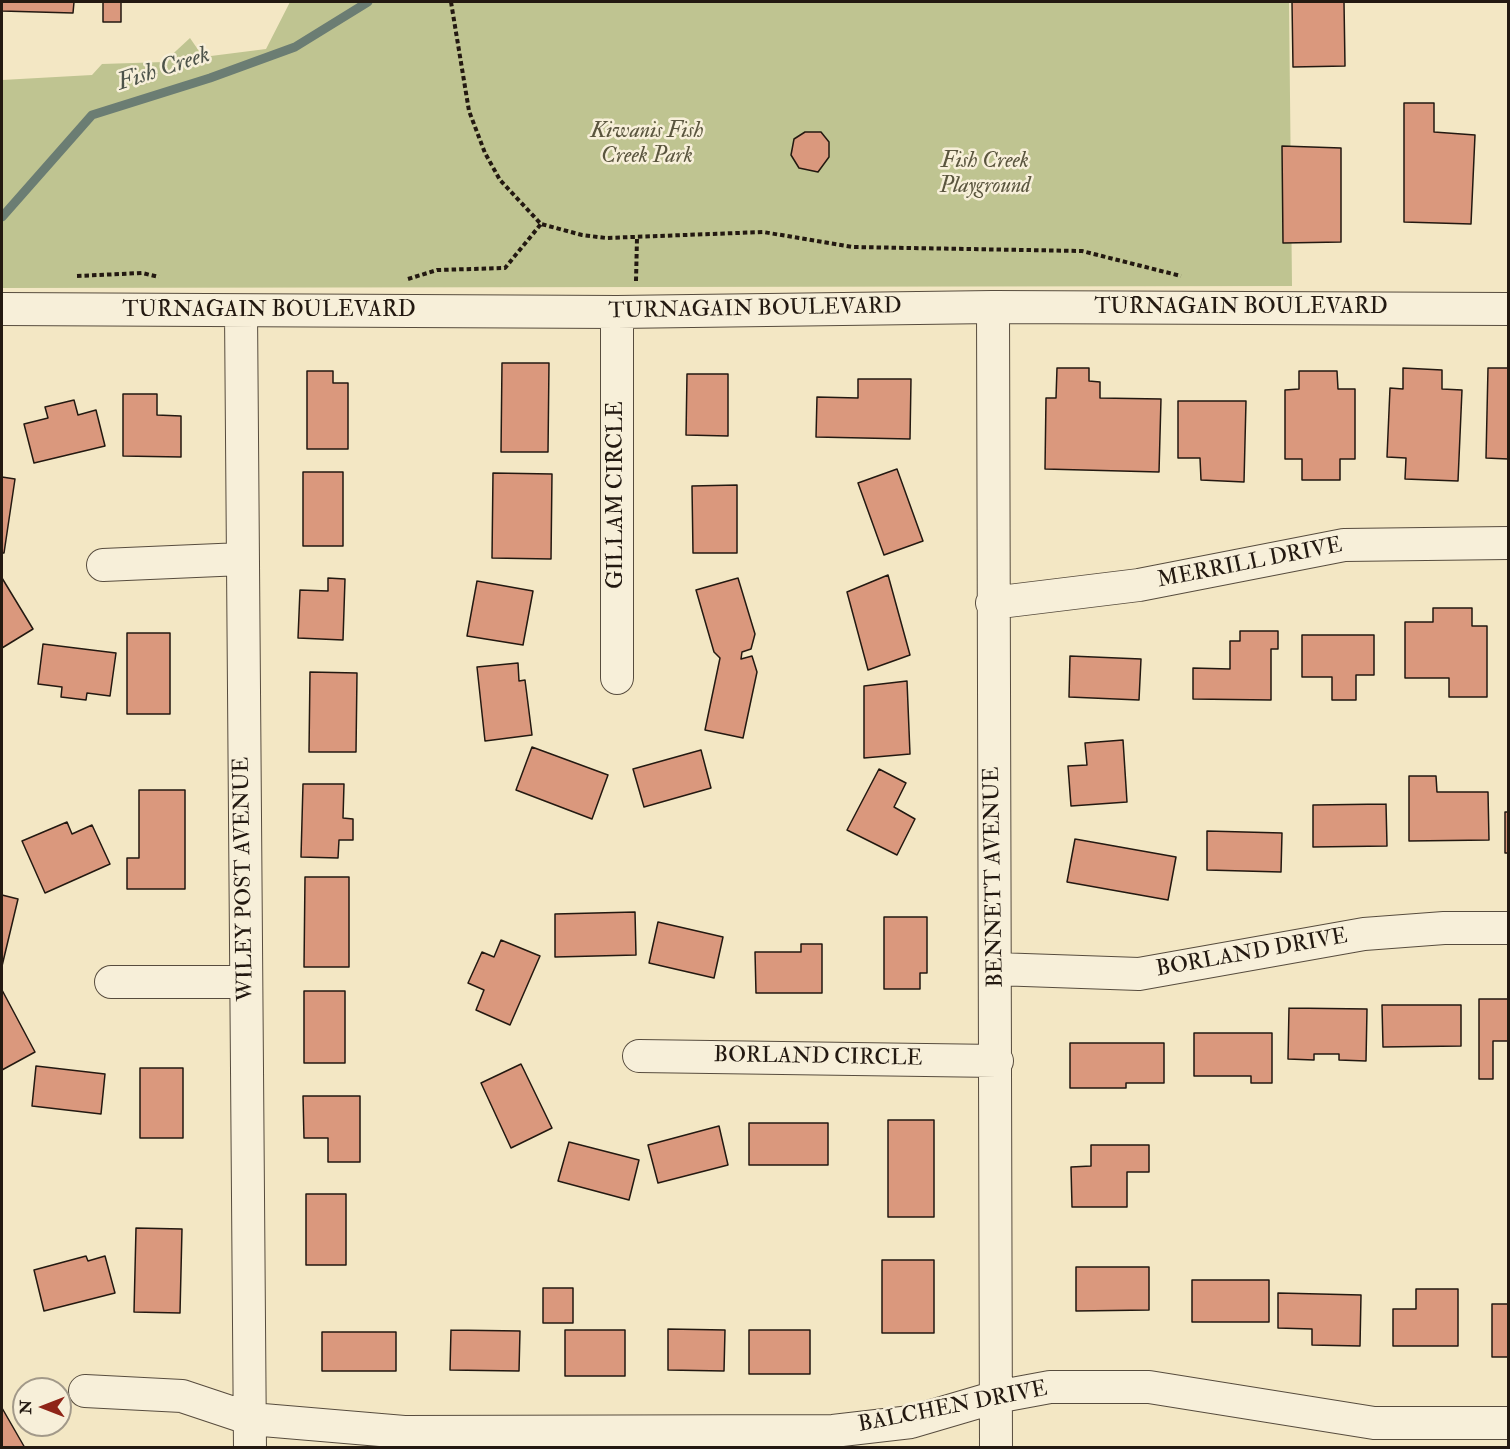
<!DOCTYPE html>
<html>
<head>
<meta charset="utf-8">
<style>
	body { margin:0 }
	#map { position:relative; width:1510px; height:1449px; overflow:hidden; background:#f3e7c4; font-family:"IM FELL Double Pica",serif }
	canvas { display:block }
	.frame { position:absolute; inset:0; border:3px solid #231911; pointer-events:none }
	.north { position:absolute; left:12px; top:1377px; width:60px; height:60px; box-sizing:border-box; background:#f7efd9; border:2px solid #a29989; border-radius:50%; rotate:270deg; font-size:16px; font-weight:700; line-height:24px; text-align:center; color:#231911 }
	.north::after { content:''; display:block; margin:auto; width:21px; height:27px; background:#8f2418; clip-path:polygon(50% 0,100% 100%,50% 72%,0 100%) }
</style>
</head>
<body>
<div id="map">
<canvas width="1510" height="1449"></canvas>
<div class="frame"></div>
<div class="north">N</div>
</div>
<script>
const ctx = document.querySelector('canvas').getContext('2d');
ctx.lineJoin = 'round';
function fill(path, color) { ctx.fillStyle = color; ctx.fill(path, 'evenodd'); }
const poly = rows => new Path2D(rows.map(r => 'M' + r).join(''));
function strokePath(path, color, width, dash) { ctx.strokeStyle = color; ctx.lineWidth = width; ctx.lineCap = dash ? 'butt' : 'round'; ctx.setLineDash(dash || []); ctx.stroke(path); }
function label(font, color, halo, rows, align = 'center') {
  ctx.font = font + ' "IM FELL Double Pica",serif'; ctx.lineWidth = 5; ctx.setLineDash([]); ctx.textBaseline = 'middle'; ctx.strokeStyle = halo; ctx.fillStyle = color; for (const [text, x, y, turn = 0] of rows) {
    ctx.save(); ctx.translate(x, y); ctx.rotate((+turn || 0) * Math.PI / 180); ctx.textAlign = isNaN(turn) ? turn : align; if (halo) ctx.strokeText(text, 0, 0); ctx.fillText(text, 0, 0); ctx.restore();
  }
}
fill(poly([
	[290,2,1289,2,1292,286,2,288,2,80,92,75,102,64,164,62,190,38,203,57,266,49]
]), '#bfc491');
strokePath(poly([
	[2,217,92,115,210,78,295,47,368,2]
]), '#6b7d73', 9);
const building = poly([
	[2,2,74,2,73,13,2,11,2,2],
	[103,2,121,2,121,22,103,22,103,2],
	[1292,2,1344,2,1345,66,1293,67,1292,2],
	[1404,103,1434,103,1434,132,1475,135,1471,224,1404,222,1404,103],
	[805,132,821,132,829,142,829,157,818,172,799,168,791,155,794,139,805,132],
	[1282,146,1341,148,1341,242,1283,243,1282,146],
	[502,363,549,363,548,452,501,452,502,363],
	[1057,368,1089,368,1089,381,1100,382,1100,398,1161,399,1159,472,1045,469,1046,398,1056,398,1057,368],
	[1403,368,1442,370,1442,389,1462,390,1458,481,1405,479,1406,458,1387,457,1390,388,1403,389,1403,368],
	[1488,368,1508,368,1508,459,1486,458,1488,368],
	[307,371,333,371,333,383,348,383,348,449,307,449,307,371],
	[1299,371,1337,371,1338,389,1355,389,1355,459,1340,459,1340,480,1302,480,1302,459,1285,459,1285,390,1299,389,1299,371],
	[687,374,728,374,728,436,686,435,687,374],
	[858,379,911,379,910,439,816,437,817,397,858,398,858,379],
	[123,394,157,394,157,415,181,416,181,457,123,456,123,394],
	[74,400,78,415,96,410,105,446,34,463,24,424,48,418,45,407,74,400],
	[1178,401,1246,401,1244,482,1201,480,1200,458,1178,458,1178,401],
	[897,469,923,541,884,555,858,483,897,469],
	[303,472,343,472,343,546,303,546,303,472],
	[493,473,552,474,551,559,492,558,493,473],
	[2,477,15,479,4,553,2,553,2,477],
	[737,485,737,553,693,553,692,486,737,485],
	[888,575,910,655,868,670,847,592,888,575],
	[2,578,33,629,2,648,2,578],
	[328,578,345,579,343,640,298,638,300,590,328,591,328,578],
	[738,578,755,634,751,649,742,652,741,659,752,656,757,672,743,738,705,730,720,658,714,652,696,590,738,578],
	[477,581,533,591,523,645,467,636,477,581],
	[1433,608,1472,608,1472,626,1487,626,1487,697,1449,697,1449,678,1405,678,1405,622,1433,622,1433,608],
	[1240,631,1278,631,1278,649,1271,649,1271,700,1193,699,1193,668,1230,669,1230,641,1240,641,1240,631],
	[127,633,170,633,170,714,127,714,127,633],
	[1302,635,1374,635,1374,675,1356,675,1356,700,1332,700,1332,677,1302,677,1302,635],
	[43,644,116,653,110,696,87,693,86,700,61,697,62,687,38,684,43,644],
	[1070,656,1141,659,1139,700,1069,697,1070,656],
	[518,663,519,681,525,680,532,735,485,741,477,667,518,663],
	[310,672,357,673,356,752,309,752,310,672],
	[907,681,910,754,864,758,864,686,907,681],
	[1123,740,1127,802,1071,806,1068,766,1087,765,1085,743,1123,740],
	[532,747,608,775,592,819,516,790,532,747],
	[701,750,711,788,644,807,633,769,701,750],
	[879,769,906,783,894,807,915,819,897,855,847,830,879,769],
	[1409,776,1436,776,1437,792,1488,792,1489,840,1409,841,1409,776],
	[303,784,344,784,343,818,353,819,353,840,339,840,338,858,301,857,303,784],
	[139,790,185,790,185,889,127,889,127,858,139,858,139,790],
	[1386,804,1387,846,1313,847,1313,805,1386,804],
	[1505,812,1508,812,1508,853,1505,853,1505,812],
	[67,822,72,834,92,825,110,864,45,893,22,841,67,822],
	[1207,831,1282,833,1281,872,1207,870,1207,831],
	[1075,839,1176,857,1168,900,1067,882,1075,839],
	[305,877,349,877,349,967,304,967,305,877],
	[2,895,18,899,2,966,2,895],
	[635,912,636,955,555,957,555,914,635,912],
	[884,917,927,917,927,973,920,973,920,989,884,989,884,917],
	[658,922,723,937,714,978,649,963,658,922],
	[501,940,540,956,510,1025,476,1010,484,990,468,983,482,952,494,957,501,940],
	[801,944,822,944,822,993,756,993,755,952,801,952,801,944],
	[2,990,35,1052,2,1070,2,990],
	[304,991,345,991,345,1063,304,1063,304,991],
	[1479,999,1508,999,1508,1041,1493,1041,1493,1079,1479,1079,1479,999],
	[1382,1005,1461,1005,1461,1046,1383,1047,1382,1005],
	[1289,1008,1367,1009,1366,1061,1339,1060,1339,1054,1314,1054,1314,1060,1288,1059,1289,1008],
	[1194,1033,1272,1033,1272,1083,1251,1083,1251,1076,1194,1076,1194,1033],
	[1070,1043,1164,1043,1164,1083,1126,1083,1126,1088,1070,1088,1070,1043],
	[521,1064,552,1128,511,1148,481,1083,521,1064],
	[36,1066,105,1074,101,1114,32,1106,36,1066],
	[140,1068,183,1068,183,1138,140,1138,140,1068],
	[303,1096,360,1096,360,1162,328,1162,328,1138,304,1138,303,1096],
	[888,1120,934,1120,934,1217,888,1217,888,1120],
	[749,1123,828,1123,828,1165,749,1165,749,1123],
	[719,1126,728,1165,658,1183,648,1145,719,1126],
	[569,1142,639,1160,629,1200,558,1181,569,1142],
	[1091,1145,1149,1145,1149,1172,1127,1172,1127,1207,1072,1207,1071,1167,1091,1166,1091,1145],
	[306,1194,346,1194,346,1265,306,1265,306,1194],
	[136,1228,182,1229,180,1313,134,1312,136,1228],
	[86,1256,88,1261,105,1256,115,1293,44,1311,34,1270,86,1256],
	[882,1260,934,1260,934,1333,882,1333,882,1260],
	[1076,1267,1149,1267,1149,1310,1076,1311,1076,1267],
	[1192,1280,1269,1280,1269,1322,1192,1322,1192,1280],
	[543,1288,573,1288,573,1323,543,1323,543,1288],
	[1416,1289,1458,1289,1458,1346,1393,1346,1393,1309,1416,1309,1416,1289],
	[1278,1293,1361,1295,1360,1346,1312,1345,1312,1329,1278,1328,1278,1293],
	[1492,1304,1508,1304,1508,1357,1492,1357,1492,1304],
	[668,1329,725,1330,724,1371,668,1370,668,1329],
	[451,1330,520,1331,519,1371,450,1370,451,1330],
	[565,1330,625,1330,625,1376,565,1376,565,1330],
	[749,1330,810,1330,810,1374,749,1374,749,1330],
	[322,1332,396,1332,396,1371,322,1371,322,1332],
	[2,1408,25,1448,2,1448,2,1408]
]);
fill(building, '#da987d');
strokePath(building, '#231911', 1.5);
const street = poly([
	[993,307,996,1448],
	[2,309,617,312,993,307,1508,309],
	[241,311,250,1448],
	[617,312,617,678],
	[103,565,242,559],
	[992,603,1139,585,1344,545,1508,543],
	[996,969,1139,974,1364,934,1444,928,1508,928],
	[111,982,246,982],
	[639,1056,997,1061],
	[85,1391,182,1396,251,1419,404,1432,833,1431,911,1422,996,1397,1050,1387,1149,1387,1374,1423,1508,1423]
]);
strokePath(street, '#574c3e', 34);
strokePath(poly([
	[451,2,469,111,485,153,500,180,541,224,582,235,606,238,763,232,853,247,1082,251,1181,276],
	[77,276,142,273,159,277],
	[408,279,437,270,505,268,541,224],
	[636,281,637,238]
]), '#231911', 4, [4.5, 3]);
strokePath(street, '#f7efd9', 32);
label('italic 22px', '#5a553e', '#f7efd9', [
	["Kiwanis Fish",647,132],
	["Creek Park",647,157],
	["Fish Creek",985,162],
	["Playground",985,187]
]);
label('22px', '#231911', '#f7efd9', [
	["TURNAGAIN BOULEVARD",1241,308],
	["TURNAGAIN BOULEVARD",755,310,-1],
	["TURNAGAIN BOULEVARD",269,311],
	["GILLAM CIRCLE",617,495,-90],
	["MERRILL DRIVE",1250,564,-11],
	["BENNETT AVENUE",995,877,-91],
	["WILEY POST AVENUE",245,879,-91],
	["BORLAND DRIVE",1252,954,-10],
	["BORLAND CIRCLE",818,1058,1],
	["BALCHEN DRIVE",953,1408,-11]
]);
label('italic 24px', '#4d534a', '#f7efd9', [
	["Fish Creek",164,70,-18]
]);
</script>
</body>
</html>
